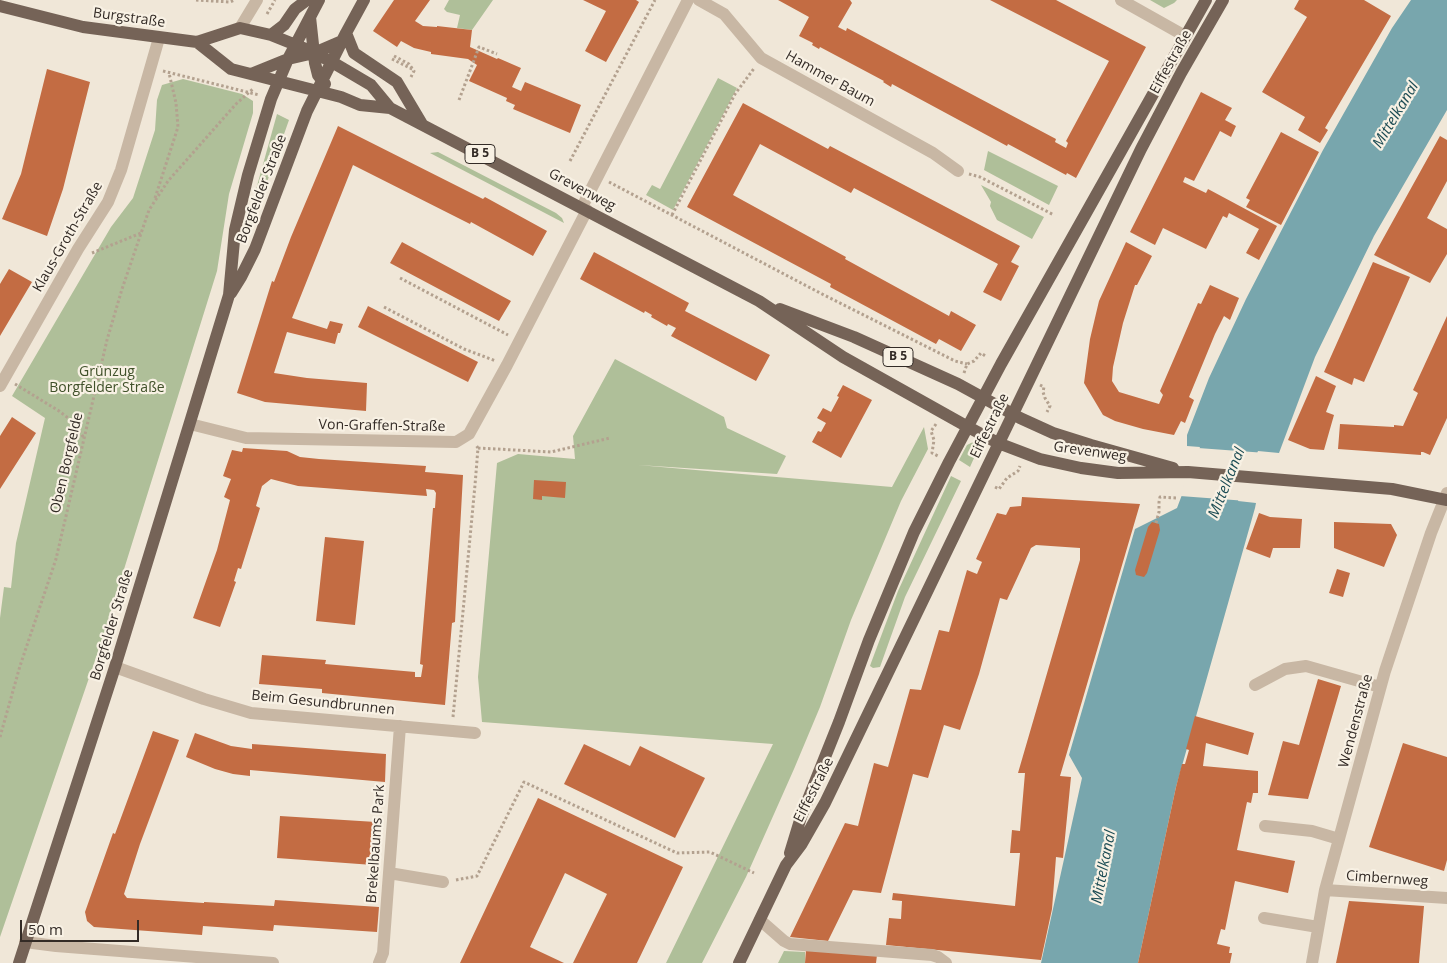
<!DOCTYPE html>
<html>
<head>
<meta charset="utf-8">
<style>
	body { margin:0 }
	#map { position:relative; width:1447px; height:963px; overflow:hidden; background:#f0e7d8; font-family:"Open Sans",sans-serif }
	canvas { display:block }
	.scale { position:absolute; left:20px; top:920px; width:119px; height:22px; box-sizing:border-box; border:2px solid #332b26; border-top:0; padding-left:6px; font-size:15px; line-height:18px; white-space:nowrap; color:#332b26; -webkit-text-stroke:4px #f8f1e4; paint-order:stroke }
</style>
</head>
<body>
<div id="map">
<canvas width="1447" height="963"></canvas>
<div class="scale">50 m</div>
</div>
<script>
const ctx = document.querySelector('canvas').getContext('2d');
ctx.lineJoin = 'round';
function fill(path, color) { ctx.fillStyle = color; ctx.fill(path, 'evenodd'); }
const poly = rows => new Path2D(rows.map(r => 'M' + r).join(''));
function strokePath(path, color, width, dash) { ctx.strokeStyle = color; ctx.lineWidth = width; ctx.lineCap = dash ? 'butt' : 'round'; ctx.setLineDash(dash || []); ctx.stroke(path); }
function label(font, color, halo, rows, align = 'center') {
  ctx.font = font + ' "Open Sans",sans-serif'; ctx.lineWidth = 4.5; ctx.setLineDash([]); ctx.textBaseline = 'middle'; ctx.strokeStyle = halo; ctx.fillStyle = color; for (const [text, x, y, turn = 0] of rows) {
    ctx.save(); ctx.translate(x, y); ctx.rotate((+turn || 0) * Math.PI / 180); ctx.textAlign = isNaN(turn) ? turn : align; if (halo) ctx.strokeText(text, 0, 0); ctx.fillText(text, 0, 0); ctx.restore();
  }
}
fill(poly([
	[449,0,493,0,472,30,457,28,460,15,447,12,444,9],
	[1150,0,1177,0,1174,3,1164,8],
	[718,78,737,88,673,210,646,195,652,185,660,189],
	[183,79,242,94,253,101,253,113,229,194,217,271,101,643,0,937,0,618,4,587,11,588,16,543,45,418,12,396,111,227,133,198,155,130,157,100,162,85],
	[277,114,289,120,250,230,245,229],
	[988,151,1058,186,1049,205,984,170],
	[438,152,556,213,562,218,564,223,430,153],
	[981,185,1044,217,1032,239,997,220,990,206,991,202],
	[615,359,724,417,727,428,786,456,777,474,638,465,892,487,924,427,928,449,901,501,851,620,820,707,794,769,746,877,702,963,666,963,773,744,482,722,478,677,497,463,518,454,575,459,573,436],
	[973,442,976,443,978,449,970,467,959,460,967,445],
	[951,476,961,481,905,597,880,667,873,668,870,666,871,663,898,591],
	[784,951,805,952,805,963,778,963]
]), '#afbf99');
fill(poly([
	[1411,0,1447,0,1447,110,1374,236,1315,357,1279,453,1258,451,1238,501,1256,503,1255,508,1176,787,1138,963,1041,963,1082,778,1069,755,1135,529,1177,508,1200,447,1187,446,1187,435,1209,378,1246,299,1323,150,1392,28]
]), '#78a6ad');
fill(poly([
	[1198,448,1266,453,1259,453,1241,499,1248,500,1247,501,1180,496]
]), '#f0e7d8');
fill(poly([
	[394,0,430,0,415,21,423,26,437,27,437,26,472,30,470,47,497,59,498,58,521,68,512,87,521,91,525,82,581,105,570,133,513,109,515,105,506,101,507,98,469,81,477,65,468,59,431,54,431,52,414,48,401,41,397,47,373,31],
	[583,0,636,0,639,2,606,62,585,51,606,11],
	[778,0,850,0,852,3,838,27,846,31,847,28,1056,139,1055,142,1066,148,1068,143,1066,141,1109,61,990,0,1056,0,1146,47,1076,178,1067,173,1066,175,1008,144,1007,146,892,84,891,87,883,82,884,81,820,47,819,49,812,45,813,43,799,36,809,17],
	[1299,0,1364,0,1391,16,1325,128,1328,130,1320,143,1298,130,1305,117,1262,92,1307,17,1294,9],
	[47,69,90,82,63,189,47,236,2,219,21,174],
	[1201,92,1232,108,1225,120,1236,126,1231,137,1220,131,1194,181,1185,177,1183,182,1206,193,1208,189,1277,226,1259,260,1246,253,1259,229,1229,213,1227,218,1223,216,1206,249,1163,228,1155,245,1130,232],
	[743,103,828,149,830,146,1020,246,1011,262,1019,266,1001,301,983,292,998,264,854,188,851,193,760,144,733,195,846,257,845,259,949,316,951,311,976,325,961,351,939,339,936,344,830,287,831,284,687,207],
	[338,126,483,199,485,197,547,231,533,256,471,222,470,224,353,165,292,318,327,329,330,321,343,324,340,333,338,333,335,344,287,332,274,373,307,378,367,383,366,411,265,402,237,393,272,281,274,282,291,237],
	[1281,132,1319,152,1281,225,1246,207,1250,200,1246,198],
	[1440,136,1447,140,1447,181,1427,218,1447,229,1447,254,1430,283,1374,255],
	[402,242,511,301,499,321,390,263],
	[1126,242,1152,256,1137,285,1135,285,1123,323,1113,367,1112,381,1119,392,1159,404,1163,395,1160,391,1198,303,1201,304,1210,285,1239,298,1230,320,1224,316,1215,334,1189,397,1194,400,1185,423,1181,421,1174,435,1143,429,1115,421,1103,415,1084,383,1090,339,1099,301],
	[594,252,689,303,685,311,770,355,756,381,671,336,676,328,668,324,667,326,651,317,652,315,645,311,644,313,580,279],
	[1373,262,1410,277,1364,382,1354,378,1352,385,1324,372],
	[9,269,32,282,0,336,0,284],
	[368,306,478,362,468,382,358,327],
	[1447,316,1447,418,1430,455,1423,452,1421,452,1421,455,1338,449,1340,424,1394,427,1394,425,1403,426,1418,393,1413,390],
	[1316,376,1336,386,1326,412,1334,415,1324,450,1310,449,1288,440],
	[843,385,872,400,841,458,812,442,818,431,821,432,826,423,817,418,823,408,831,412,839,397,837,396],
	[12,417,36,433,0,489,0,436],
	[243,448,287,451,300,457,319,459,426,466,425,472,463,475,455,622,452,623,445,705,322,693,322,689,259,684,262,655,326,660,325,664,415,672,415,677,421,677,423,665,420,664,433,508,435,508,436,493,434,490,426,489,427,496,298,486,271,479,262,486,256,506,260,508,241,569,238,568,234,581,236,582,220,627,193,618,217,550,230,500,224,497,231,479,223,476,232,450,242,452],
	[534,480,566,482,565,498,542,496,542,500,533,499],
	[1022,497,1140,504,1060,776,1071,777,1063,858,1056,857,1052,909,1041,960,886,945,889,918,901,919,902,901,892,900,893,893,1015,906,1020,853,1010,853,1012,830,1020,831,1025,773,1018,773,1080,560,1080,548,1036,545,1031,548,1007,600,1000,598,979,674,960,730,944,725,928,778,913,774,881,893,853,890,828,941,790,937,845,823,858,826,874,763,888,767,910,689,921,690,939,630,949,632,967,570,977,574,982,562,976,559,997,513,1006,515,1010,507,1021,506],
	[1259,513,1270,517,1302,519,1300,548,1273,548,1270,558,1246,549],
	[1152,522,1159,524,1160,530,1147,573,1144,577,1136,575,1135,570,1148,527],
	[1334,522,1391,524,1397,535,1384,567,1334,548],
	[325,537,364,541,355,625,316,621],
	[1337,569,1350,573,1343,597,1329,593],
	[1318,679,1341,686,1308,799,1268,795,1283,741,1299,745],
	[1195,716,1254,733,1248,755,1206,743,1203,766,1258,771,1258,793,1253,793,1251,803,1247,802,1237,850,1295,861,1288,893,1235,881,1225,930,1221,929,1217,944,1230,947,1229,953,1232,953,1230,963,1138,963,1176,787,1182,764,1185,764,1189,750,1186,749],
	[153,731,179,740,140,844,124,894,127,898,204,903,204,902,274,906,275,900,379,907,377,932,274,925,273,931,203,926,202,935,94,927,87,921,85,912,113,833,115,834],
	[195,733,231,746,252,749,252,744,386,754,385,782,250,770,250,776,233,774,215,769,186,757],
	[1403,743,1447,757,1447,860,1444,871,1369,847],
	[584,744,630,766,640,746,705,778,675,838,564,784],
	[538,798,683,867,637,963,573,963,607,894,565,873,530,947,564,963,460,963],
	[280,816,376,822,373,865,277,858],
	[1349,901,1424,906,1419,963,1336,963],
	[806,950,877,955,876,963,805,963]
]), '#c36c43');
strokePath(poly([
	[196,0,230,2,235,0],
	[267,14,275,0],
	[394,56,409,64,414,71,411,77],
	[392,59,414,70],
	[163,71,259,95],
	[459,100,479,47,497,54],
	[570,161,655,0],
	[969,174,980,177,1054,215],
	[609,182,822,294,955,361,967,364],
	[155,198,178,127,176,103,169,73],
	[672,215,735,94,755,67],
	[92,253,141,233],
	[400,278,508,335],
	[384,307,464,349,496,361],
	[964,373,967,364,974,361,981,353,987,357],
	[15,384,59,411,72,421,84,438],
	[1040,385,1044,387,1043,392,1045,398,1050,406,1047,412],
	[936,424,931,431,934,440,932,453,938,456],
	[478,448,551,452,610,438],
	[995,487,999,489,1007,478,1018,471,1020,466],
	[1156,523,1159,512,1159,502,1160,497,1176,498,1177,496],
	[453,717,475,485,478,448,476,445],
	[0,737,20,666,56,559,107,340,122,289,149,210,168,181,236,104,254,88],
	[456,880,477,876,524,782,677,853,710,852,754,873]
]), '#b3a18f', 3, [2.5, 2.5]);
strokePath(poly([
	[699,0,724,14,761,58,933,153,958,171],
	[1121,0,1185,36],
	[240,28,257,0],
	[582,207,688,0],
	[0,386,78,249,108,202,121,170,159,38],
	[190,424,246,438,456,442,469,434,507,365,587,210],
	[115,667,204,699,251,713,475,733],
	[1255,685,1285,669,1306,666,1380,687],
	[1265,826,1312,831,1339,839],
	[389,873,443,882],
	[1325,890,1447,898],
	[1264,918,1318,927],
	[760,920,784,941,790,944,932,955,938,957,946,963],
	[25,942,56,946,273,963],
	[379,963,383,953,400,726],
	[1312,963,1325,890,1385,671,1431,533,1447,493]
]), '#c8b7a4', 12);
strokePath(poly([
	[0,6,83,27,197,42,240,28,271,35,306,49,332,62,371,85,390,108,759,301,843,357,968,427,998,443,1040,459,1081,468,1118,473,1188,472,1392,489,1447,500],
	[310,17,315,63,318,75,325,84],
	[346,33,354,53,397,82,422,124],
	[271,35,284,25,295,9,307,0],
	[197,42,231,69,341,97,360,105,390,108],
	[251,74,288,59,314,53,342,41],
	[231,293,241,277,255,249,307,111,346,33,364,0],
	[780,309,854,337,958,384,1020,418,1053,433,1091,445,1173,468],
	[790,853,801,817,839,722,869,640,914,532,949,462,1001,364,1206,0],
	[19,963,115,667,229,295,235,230,248,175,271,99,288,59,319,0],
	[739,963,786,865,801,845,825,803,1141,149,1181,73,1223,0]
]), '#756357', 12);
for (const [x, y, w] of [
	[480,154,30],
	[898,357,30]
]) { const box = new Path2D(); box.roundRect(x - w / 2, y - 9.5, w, 19, 4); ctx.fillStyle = '#f8f1e4'; ctx.fill(box); strokePath(box, '#332b26', 1); }
label('bold 12px', '#332b26', null, [
	["B 5",480,154],
	["B 5",898,357]
]);
label('14px', '#332b26', '#f8f1e4', [
	["Burgstraße",129,18,8],
	["Eiffestraße",1171,62,-61],
	["Hammer Baum",830,79,29],
	["Borgfelder Straße",262,189,-69],
	["Grevenweg",582,190,28],
	["Klaus-Groth-Straße",68,237,-60],
	["Von-Graffen-Straße",382,426,1],
	["Eiffestraße",990,426,-64],
	["Grevenweg",1090,452,8],
	["Oben Borgfelde",67,463,-77],
	["Borgfelder Straße",112,625,-73],
	["Beim Gesundbrunnen",323,703,6],
	["Wendenstraße",1356,721,-75],
	["Eiffestraße",814,790,-63],
	["Brekelbaums Park",376,844,-86],
	["Cimbernweg",1387,879,4]
]);
label('14px', '#40512a', '#f8f1e4', [
	["Grünzug",107,372],
	["Borgfelder Straße",107,388]
]);
label('italic 15px', '#1c4c54', '#f8f1e4', [
	["Mittelkanal",1396,115,-59],
	["Mittelkanal",1227,483,-68],
	["Mittelkanal",1104,867,-79]
]);
</script>
</body>
</html>
